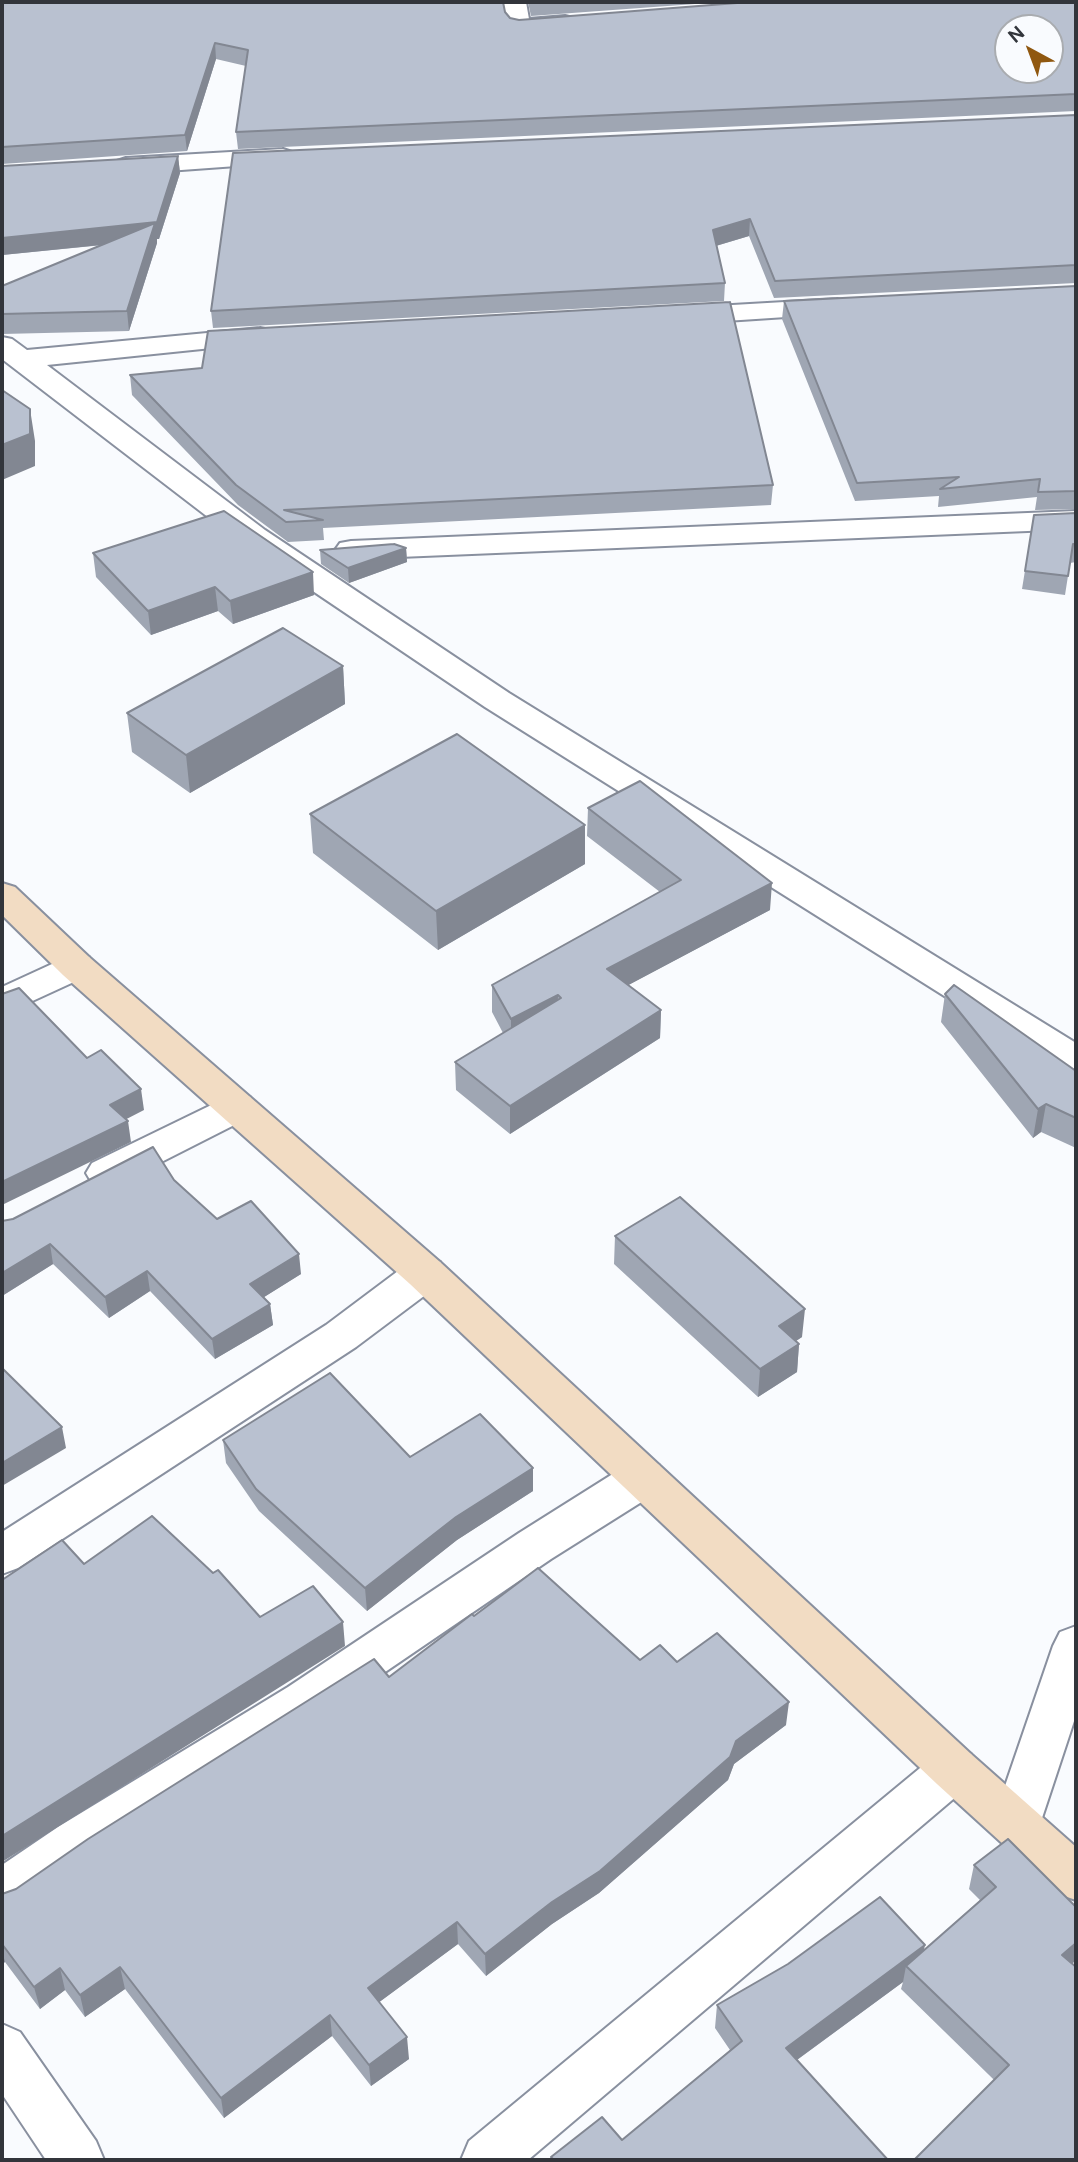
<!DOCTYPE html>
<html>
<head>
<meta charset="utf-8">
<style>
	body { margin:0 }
	#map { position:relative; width:1078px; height:2162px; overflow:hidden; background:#f9fbfe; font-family:"DM Sans",sans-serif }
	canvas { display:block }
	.frame { position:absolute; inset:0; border:4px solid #32353b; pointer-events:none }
	.north { position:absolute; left:994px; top:14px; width:70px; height:70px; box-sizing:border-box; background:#f9fbfe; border:2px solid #a9acb0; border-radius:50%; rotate:319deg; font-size:19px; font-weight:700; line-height:28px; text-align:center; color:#32353b }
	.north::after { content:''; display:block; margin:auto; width:24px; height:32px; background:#905810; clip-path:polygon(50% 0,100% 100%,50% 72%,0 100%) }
</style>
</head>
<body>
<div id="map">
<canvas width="1078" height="2162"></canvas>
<div class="frame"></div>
<div class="north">N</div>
</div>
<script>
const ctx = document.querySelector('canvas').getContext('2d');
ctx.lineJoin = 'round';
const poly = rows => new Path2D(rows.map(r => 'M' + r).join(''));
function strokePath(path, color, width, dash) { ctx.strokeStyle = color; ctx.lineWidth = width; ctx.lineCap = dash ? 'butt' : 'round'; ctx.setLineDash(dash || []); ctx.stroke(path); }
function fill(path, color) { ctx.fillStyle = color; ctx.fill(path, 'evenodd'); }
const street = poly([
	[502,2,526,2,529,19,565,16,573,18,577,23,573,28,565,30,511,32,502,2],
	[283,149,292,152,296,157,292,162,126,174,117,171,113,166,117,161,126,158,283,149],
	[837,299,847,301,851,307,847,313,680,324,670,322,666,316,670,310,680,308,837,299],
	[260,328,270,330,274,336,270,342,47,365,265,530,509,693,1076,1043,1076,1074,1062,1070,485,707,243,544,2,359,2,337,12,339,27,350,260,328],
	[1076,511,1076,529,351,559,340,557,335,550,340,543,351,541,1076,511],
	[76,953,89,957,94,966,89,975,2,1015,2,987,76,953],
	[236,1093,250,1097,255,1107,250,1117,120,1183,106,1188,92,1183,86,1173,92,1163,236,1093],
	[425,1257,440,1262,446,1273,440,1284,356,1347,18,1568,2,1574,2,1532,326,1325,410,1262,425,1257],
	[643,1460,659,1465,665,1478,659,1491,551,1559,322,1715,92,1859,20,1909,2,1916,2,1865,58,1827,288,1687,519,1533,627,1465,643,1460],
	[1076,1626,1076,1715,1040,1824,1033,1839,1016,1846,999,1839,992,1824,1053,1646,1060,1632,1076,1626],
	[954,1748,971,1754,978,1769,971,1784,528,2160,461,2160,469,2141,937,1754,954,1748],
	[2,2024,20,2032,96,2141,104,2160,46,2160,2,2094,2,2024]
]);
const secondary = poly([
	[2,883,15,887,89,957,440,1262,971,1754,1076,1847,1076,1900,1058,1894,937,1784,410,1284,63,975,2,915,2,883]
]);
strokePath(street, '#89909f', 4);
strokePath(secondary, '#89909f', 4);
fill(street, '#fff');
fill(secondary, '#f2dcc3');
fill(poly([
	[2,2,505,12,510,18,519,20,1076,2,1076,111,238,149,236,132,246,66,216,59,187,151,2,164],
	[528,2,722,2,531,16],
	[1076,115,1076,283,774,298,749,236,716,246,725,283,724,301,213,328,211,311],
	[178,156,180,173,159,239,157,239,157,243,129,331,2,334,2,286,103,245,2,255,2,166],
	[1076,286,1076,509,1035,510,1037,497,938,507,939,496,855,501,782,319,784,301],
	[130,375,773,485,771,505,323,528,324,540,288,542,238,505,132,395],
	[1076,513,1076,562,1070,563,1065,595,1022,589,1034,515],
	[406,548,407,562,349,583,321,564,320,550],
	[93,553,314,595,233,624,218,611,151,635,96,577],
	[343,666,345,704,190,793,132,752,127,713],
	[588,808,770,910,628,985,661,1010,660,1038,510,1134,456,1090,455,1062,503,1033,492,1012,492,985,660,892,587,836],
	[310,814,585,825,585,864,438,950,313,853],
	[945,994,1076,1071,1076,1148,1041,1132,1033,1138,941,1022],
	[174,1180,217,1219,301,1274,264,1297,270,1304,273,1325,215,1359,150,1291,109,1318,53,1264,2,1296,2,1221],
	[615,1236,802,1337,796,1341,799,1344,797,1372,758,1397,614,1264],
	[223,1440,410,1457,533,1491,457,1540,367,1611,259,1511,226,1463],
	[474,1616,640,1660,677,1662,786,1725,734,1764,728,1780,599,1893,552,1924,486,1976,458,1944,379,2002,409,2059,371,2086,332,2036,224,2118,125,1989,85,2017,65,1990,40,2009,5,1962,2,1964,2,1894,16,1889,389,1677],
	[974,1865,1076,1907,1076,1960,1072,1964,1076,2160,901,1989,903,1982,797,2060,888,2160,551,2160,551,2157,622,2140,730,2050,715,2028,717,2005,924,1950,980,1900,969,1889]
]), '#9fa6b3');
fill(poly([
	[215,43,216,59,187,151,185,135],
	[178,156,180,173,159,239,157,239,157,243,129,331,127,311,150,240,2,255,2,238],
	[750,219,749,236,712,247,713,230],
	[30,409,35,441,35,466,2,480,2,445],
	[406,548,407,562,349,583,348,568],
	[313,572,314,595,233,624,230,601],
	[215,587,218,611,151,635,148,611],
	[343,666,345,704,190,793,186,755],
	[585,825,585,864,438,950,436,911],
	[772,883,770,910,606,997,607,969],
	[558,995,557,1022,511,1047,511,1019],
	[661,1010,660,1038,510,1134,510,1106],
	[141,1089,144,1110,113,1126,110,1105],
	[1046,1104,1041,1132,1033,1138,1038,1109],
	[128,1121,131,1142,2,1205,2,1182],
	[50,1244,53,1264,2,1296,2,1273],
	[299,1254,301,1274,253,1304,250,1284],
	[147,1271,150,1291,109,1318,105,1297],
	[270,1304,273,1325,215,1359,212,1339],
	[805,1309,802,1337,776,1354,779,1326],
	[799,1344,797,1372,758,1397,760,1369],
	[62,1427,66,1448,2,1486,2,1463],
	[533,1468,533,1491,457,1540,367,1611,365,1588,456,1517],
	[343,1622,345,1646,2,1862,2,1836],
	[789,1702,786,1725,734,1764,728,1780,599,1893,552,1924,486,1976,485,1954,736,1741],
	[457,1922,458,1944,370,2009,368,1988],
	[1076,1943,1076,1960,1056,1978,1062,1955],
	[925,1945,920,1969,906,1966,903,1982,783,2070,786,2048],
	[2,1951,5,1962,2,1964],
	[120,1967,125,1989,85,2017,80,1995],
	[60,1968,65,1990,40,2009,34,1987],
	[330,2015,332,2036,224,2118,221,2098],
	[407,2037,409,2059,371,2086,369,2065]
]), '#828792');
const building = poly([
	[2,2,503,2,505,12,510,18,519,20,750,2,1076,2,1076,94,236,132,248,50,215,43,185,135,2,147,2,2],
	[1008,28,1050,28,1050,70,1008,70,1008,28],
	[1076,115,1076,265,775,281,750,219,713,230,725,283,211,311,233,153,1076,115],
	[178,156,157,222,2,238,2,166,178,156],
	[155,223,127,311,2,314,2,286,155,223],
	[1076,286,1076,491,1038,492,1040,479,940,489,959,477,857,483,784,301,1076,286],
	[730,302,773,485,284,510,323,520,286,522,236,485,130,375,202,368,208,331,730,302],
	[2,390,30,409,30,434,2,445,2,390],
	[224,511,313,572,230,601,215,587,148,611,93,553,224,511],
	[1076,513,1076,544,1073,544,1068,576,1025,571,1034,515,1076,513],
	[394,544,406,548,348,568,320,550,394,544],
	[283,628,343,666,186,755,127,713,283,628],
	[457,734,585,825,436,911,310,814,457,734],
	[640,781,772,883,607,969,661,1010,510,1106,455,1062,561,998,558,995,511,1019,492,985,681,880,588,808,640,781],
	[954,985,1076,1071,1076,1118,1046,1104,1038,1109,945,994,954,985],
	[19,988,87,1058,101,1050,141,1089,110,1105,128,1121,2,1182,2,994,19,988],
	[153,1147,174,1180,217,1219,251,1201,299,1254,250,1284,270,1304,212,1339,147,1271,105,1297,50,1244,2,1273,2,1221,13,1219,153,1147],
	[680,1197,805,1309,779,1326,799,1344,760,1369,615,1236,680,1197],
	[2,1368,62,1427,2,1463,2,1368],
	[330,1373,410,1457,480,1414,533,1468,456,1517,365,1588,256,1489,223,1440,330,1373],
	[152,1516,213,1573,218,1570,260,1617,313,1586,343,1622,2,1836,2,1580,62,1540,84,1564,152,1516],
	[538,1568,640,1660,660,1645,677,1662,717,1633,789,1702,736,1741,730,1757,600,1871,552,1902,485,1954,457,1922,368,1988,407,2037,369,2065,330,2015,221,2098,120,1967,80,1995,60,1968,34,1987,2,1944,2,1894,16,1889,88,1839,374,1659,389,1677,472,1614,474,1616,538,1568],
	[1008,1839,1076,1907,1076,1943,1062,1955,1076,1967,1076,2160,914,2160,1009,2065,906,1966,996,1887,974,1865,1008,1839],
	[880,1897,925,1945,786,2048,888,2160,554,2160,551,2157,602,2117,622,2140,742,2041,717,2005,788,1964,880,1897]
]);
fill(building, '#b9c1d0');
strokePath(building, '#828792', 2);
</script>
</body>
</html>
